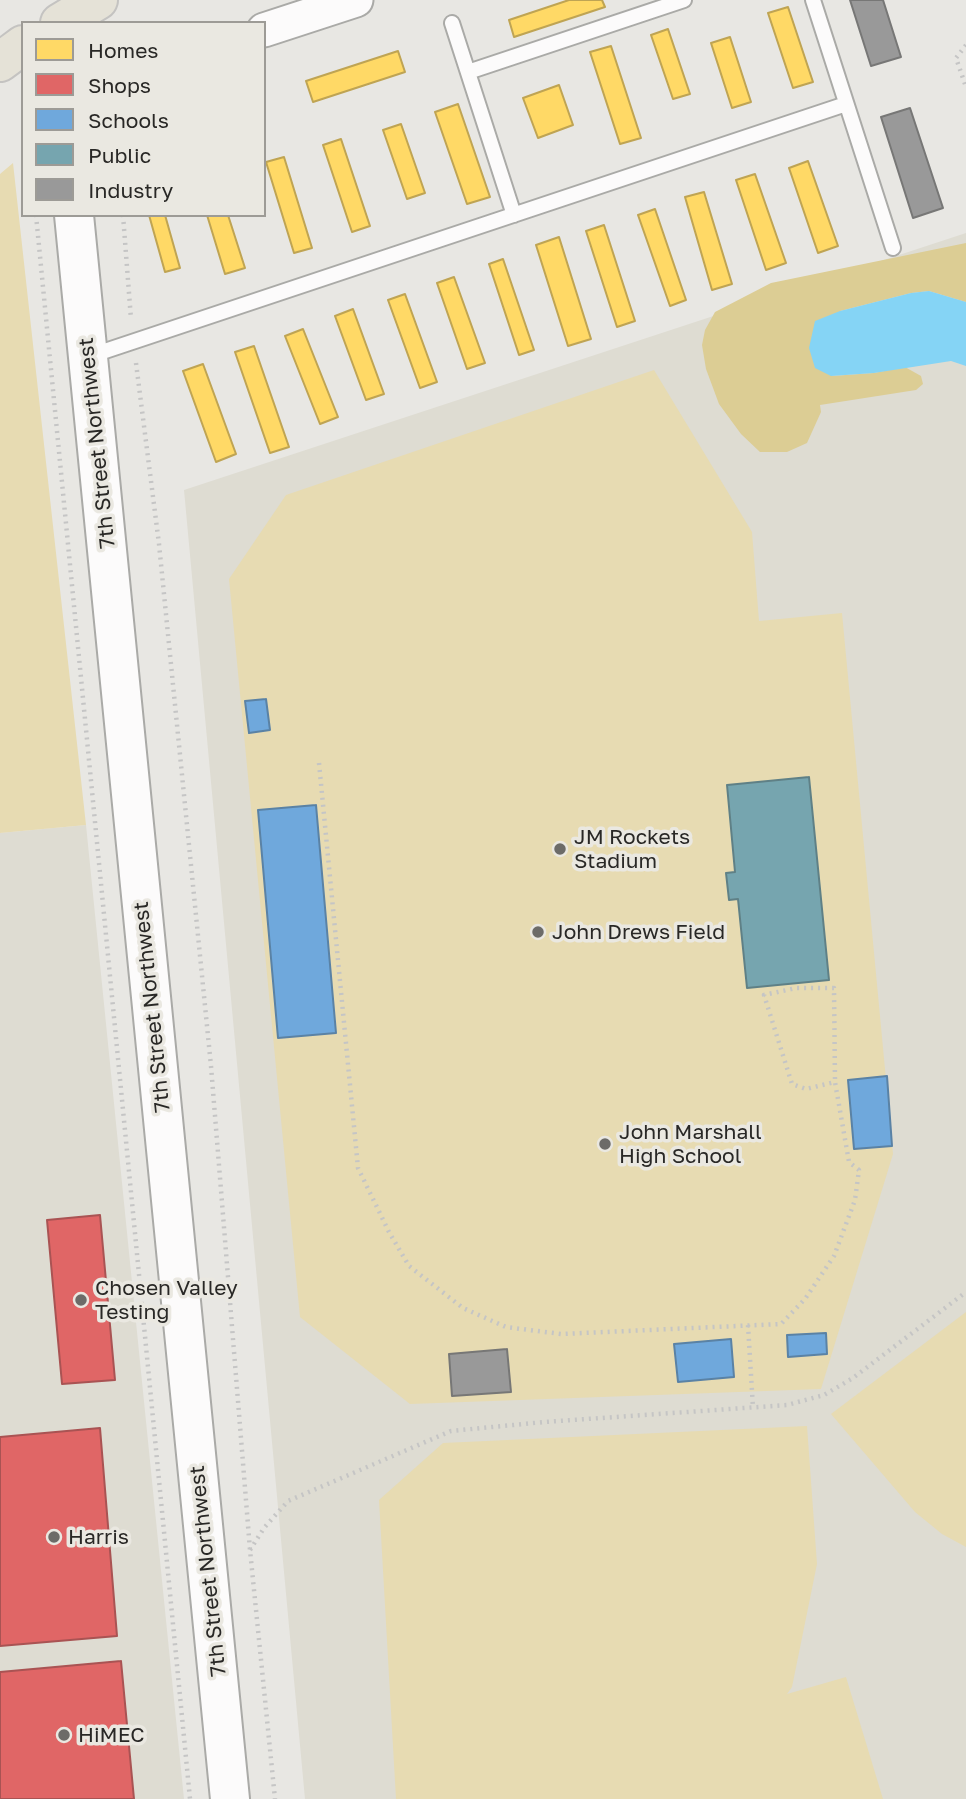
<!DOCTYPE html>
<html>
<head>
<meta charset="utf-8">
<style>
	body { margin:0 }
	#map { position:relative; width:966px; height:1799px; overflow:hidden; background:#e8e7e3; font-family:"Golos Text",sans-serif }
	canvas { display:block }
	.legend { position:absolute; left:21px; top:21px; width:245px; height:196px; box-sizing:border-box; background:#eae8e1; border:2px solid #9d9b96; margin:0; padding:9px 12px; list-style:none; font-size:21px; color:#292826 }
	.legend li { display:flex; align-items:center; gap:14px; height:35px }
	.legend b { width:35px; border:2px solid #9d9b96 }
</style>
</head>
<body>
<div id="map">
<canvas width="966" height="1799"></canvas>
<ul class="legend">
<li><b style="height:19px;background:#ffd966"></b>Homes</li>
<li><b style="height:19px;background:#e06666"></b>Shops</li>
<li><b style="height:19px;background:#6fa8dc"></b>Schools</li>
<li><b style="height:19px;background:#76a5af"></b>Public</li>
<li><b style="height:19px;background:#999"></b>Industry</li>
</ul>
</div>
<script>
const ctx = document.querySelector('canvas').getContext('2d');
ctx.lineJoin = 'round';
function fill(path, color) { ctx.fillStyle = color; ctx.fill(path, 'evenodd'); }
const poly = rows => new Path2D(rows.map(r => 'M' + r).join(''));
function strokePath(path, color, width, dash) { ctx.strokeStyle = color; ctx.lineWidth = width; ctx.lineCap = dash ? 'butt' : 'round'; ctx.setLineDash(dash || []); ctx.stroke(path); }
function label(font, color, halo, rows, align = 'center') {
  ctx.font = font + ' "Golos Text",sans-serif'; ctx.lineWidth = 7; ctx.setLineDash([]); ctx.textBaseline = 'middle'; ctx.strokeStyle = halo; ctx.fillStyle = color; for (const [text, x, y, turn = 0] of rows) {
    ctx.save(); ctx.translate(x, y); ctx.rotate((+turn || 0) * Math.PI / 180); ctx.textAlign = isNaN(turn) ? turn : align; if (halo) ctx.strokeText(text, 0, 0); ctx.fillText(text, 0, 0); ctx.restore();
  }
}
fill(poly([
	[966,233,966,1799,305,1799,184,490],
	[86,825,184,1799,0,1799,0,833]
]), '#dedcd2');
fill(poly([
	[13,163,86,825,0,833,0,174],
	[654,370,752,532,759,621,842,613,893,1154,821,1389,410,1404,300,1317,229,579,286,495],
	[966,1312,966,1547,942,1534,915,1512,831,1414],
	[807,1426,817,1564,792,1687,787,1694,846,1677,883,1799,396,1799,379,1500,443,1443]
]), '#e7dbb2');
fill(poly([
	[966,243,966,302,929,291,911,293,840,311,832,376,874,373,905,367,921,376,923,384,916,390,820,405,821,412,807,443,787,452,760,452,741,434,719,404,706,369,702,345,705,330,715,312,771,283]
]), '#dccd94');
fill(poly([
	[929,291,966,302,966,366,951,361,874,373,831,376,815,368,809,348,815,321,840,311,911,293]
]), '#85d4f5');
const homes = poly([
	[569,0,602,0,605,7,514,37,509,20,569,0],
	[788,7,813,82,793,88,768,13,788,7],
	[668,29,690,94,673,99,651,35,668,29],
	[730,37,751,102,732,108,711,43,730,37],
	[611,46,641,138,620,144,590,52,611,46],
	[398,51,405,72,313,102,306,81,398,51],
	[559,85,573,125,538,138,523,98,559,85],
	[458,104,490,197,467,204,435,112,458,104],
	[401,124,425,193,407,199,383,130,401,124],
	[341,139,370,226,352,232,323,145,341,139],
	[284,157,312,248,294,253,266,162,284,157],
	[808,161,838,246,818,253,789,168,808,161],
	[755,174,786,263,766,270,736,180,755,174],
	[704,192,732,284,712,290,685,197,704,192],
	[655,209,686,300,670,306,638,215,655,209],
	[149,215,165,215,180,268,165,272,149,215],
	[207,215,228,215,245,268,225,274,207,215],
	[604,225,635,321,617,327,586,231,604,225],
	[559,237,591,339,568,346,536,245,559,237],
	[503,259,534,350,519,355,489,264,503,259],
	[454,277,485,363,467,369,437,283,454,277],
	[405,294,437,382,420,388,388,300,405,294],
	[353,309,384,394,366,400,335,316,353,309],
	[303,329,338,417,320,424,285,336,303,329],
	[254,346,289,447,270,453,235,352,254,346],
	[203,364,236,454,216,462,183,371,203,364]
]);
fill(homes, '#ffd966');
strokePath(homes, '#bfa453', 2);
const shops = poly([
	[100,1215,115,1380,62,1384,47,1220,100,1215],
	[100,1428,117,1636,0,1646,0,1437,100,1428],
	[121,1661,134,1799,0,1799,0,1672,121,1661]
]);
fill(shops, '#e06666');
strokePath(shops, '#a95353', 2);
const schools = poly([
	[266,699,270,730,249,733,245,701,266,699],
	[316,805,336,1033,278,1038,258,810,316,805],
	[887,1076,892,1146,854,1149,848,1080,887,1076],
	[826,1333,827,1354,788,1357,787,1335,826,1333],
	[731,1339,734,1377,678,1382,674,1344,731,1339]
]);
fill(schools, '#6fa8dc');
strokePath(schools, '#5a82a5', 2);
const public = poly([
	[809,777,829,980,747,988,738,899,729,900,726,873,735,872,727,785,809,777]
]);
fill(public, '#76a5af');
strokePath(public, '#5f8086', 2);
const industry = poly([
	[850,0,883,0,901,57,871,66,850,0],
	[910,108,943,208,913,218,881,117,910,108],
	[507,1349,511,1392,452,1396,449,1354,507,1349]
]);
fill(industry, '#999');
strokePath(industry, '#777776', 2);
const service = poly([
	[813,0,893,248],
	[452,23,514,215],
	[468,72,684,0],
	[90,356,846,104]
]);
const tertiary = poly([
	[264,30,356,0]
]);
const secondary = poly([
	[74,215,230,1799]
]);
const motorway = poly([
	[60,23,98,0],
	[0,62,23,45]
]);
strokePath(service, '#aaaaa7', 18);
strokePath(tertiary, '#aaaaa7', 37);
strokePath(secondary, '#aaaaa7', 42);
strokePath(motorway, '#c4c3c1', 42);
strokePath(poly([
	[966,45,956,58,966,87],
	[36,215,190,1799],
	[123,215,131,319],
	[136,363,159,544,211,1066,250,1550,275,1799],
	[319,763,358,1168,389,1232,409,1266,463,1308,506,1327,561,1334,781,1324,805,1299,834,1256,855,1200,859,1170,849,1162,835,1082,806,1089,792,1084,764,995,796,988,834,988,835,1082],
	[748,1325,753,1408],
	[250,1550,264,1528,288,1501,451,1431,544,1422,787,1405,824,1395,853,1378,966,1292]
]), '#c5c5c5', 4.5, [2, 5]);
strokePath(service, '#fcfbfb', 14);
strokePath(tertiary, '#fcfbfb', 33);
strokePath(secondary, '#fcfbfb', 38);
strokePath(motorway, '#e5e2d7', 38);
for (const [x, y, r, color] of [
	[560,849,7,"#6c6b68"],
	[538,932,7,"#6c6b68"],
	[605,1144,7,"#6c6b68"],
	[81,1300,7,"#6c6b68"],
	[54,1537,7,"#6c6b68"],
	[64,1735,7,"#6c6b68"]
]) { const dot = new Path2D(); dot.arc(x, y, r, 0, 2 * Math.PI); ctx.fillStyle = color; ctx.fill(dot); strokePath(dot, '#eae8e1', 2.5); }
label('21px', '#292826', '#eae8e1', [
	["7th Street Northwest",97,443,-96],
	["7th Street Northwest",152,1007,-96],
	["7th Street Northwest",208,1571,-96]
]);
label('21px', '#292826', '#eae8e1', [
	["JM Rockets",574,837],
	["Stadium",574,861],
	["John Drews Field",552,932],
	["John Marshall",619,1132],
	["High School",619,1156],
	["Chosen Valley",95,1288],
	["Testing",95,1312],
	["Harris",68,1537],
	["HiMEC",78,1735]
], 'left');
</script>
</body>
</html>
